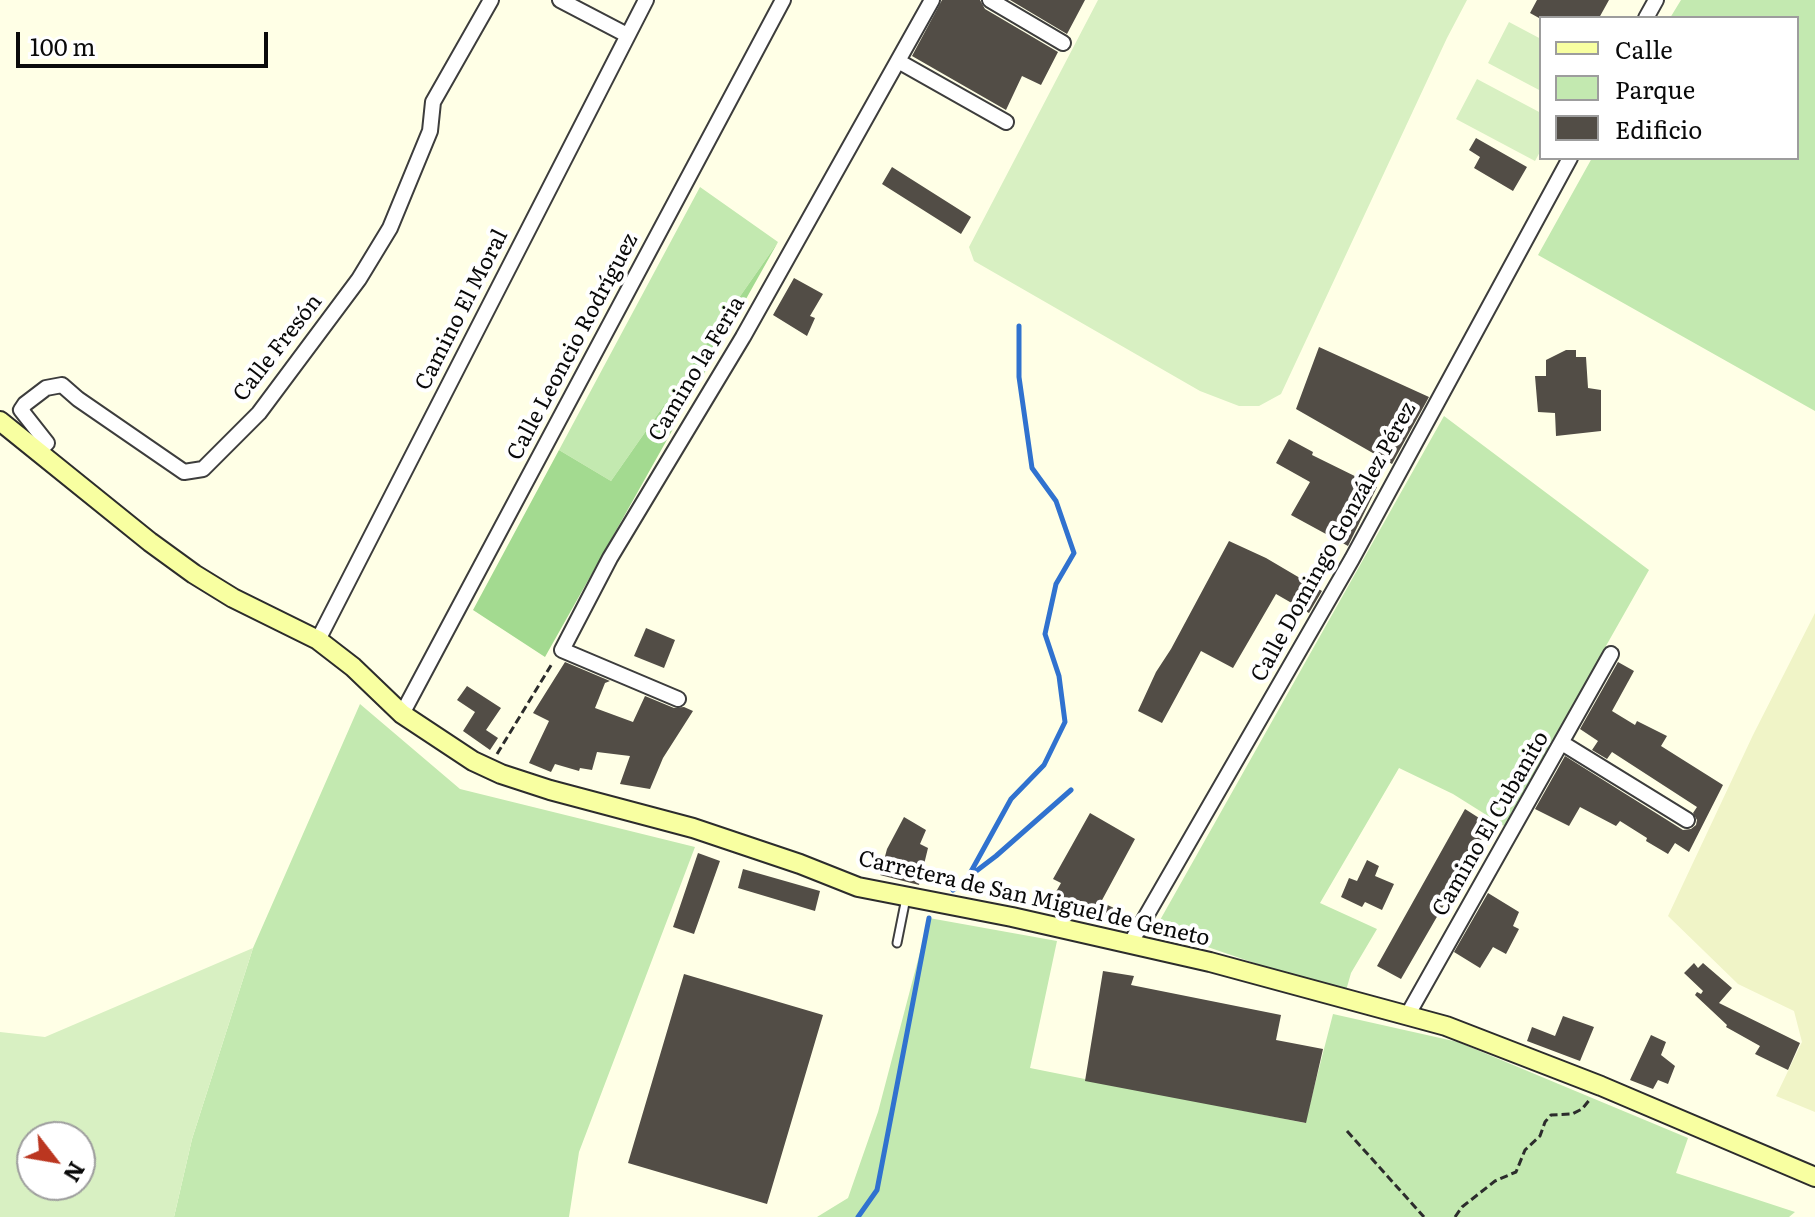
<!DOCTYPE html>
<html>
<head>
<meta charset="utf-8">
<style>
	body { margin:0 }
	#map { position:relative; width:1815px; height:1217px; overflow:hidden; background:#ffffe6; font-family:Literata,serif }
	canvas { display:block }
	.legend { position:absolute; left:1539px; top:16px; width:260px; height:144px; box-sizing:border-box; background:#fff; border:2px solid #9d9d9d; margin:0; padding:10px 14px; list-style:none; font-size:24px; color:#0a0a0a }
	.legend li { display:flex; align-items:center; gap:16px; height:40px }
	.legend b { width:40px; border:2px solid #9d9d9d }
	.north { position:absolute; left:16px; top:1121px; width:80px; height:80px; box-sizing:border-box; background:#fff; border:2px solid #9d9d9d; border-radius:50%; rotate:121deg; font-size:22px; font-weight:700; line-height:32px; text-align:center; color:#0a0a0a }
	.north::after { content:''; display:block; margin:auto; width:28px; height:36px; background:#bb3620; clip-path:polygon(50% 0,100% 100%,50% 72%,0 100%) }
	.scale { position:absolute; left:16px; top:32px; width:252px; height:36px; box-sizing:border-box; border:4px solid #0a0a0a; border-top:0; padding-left:10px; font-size:24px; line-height:28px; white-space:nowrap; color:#0a0a0a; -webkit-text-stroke:6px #fff; paint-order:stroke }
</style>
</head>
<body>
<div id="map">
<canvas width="1815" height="1217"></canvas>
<ul class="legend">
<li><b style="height:10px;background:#f8ffa1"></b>Calle</li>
<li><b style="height:22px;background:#c3e9b0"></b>Parque</li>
<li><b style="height:22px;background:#524d46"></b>Edificio</li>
</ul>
<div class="north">N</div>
<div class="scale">100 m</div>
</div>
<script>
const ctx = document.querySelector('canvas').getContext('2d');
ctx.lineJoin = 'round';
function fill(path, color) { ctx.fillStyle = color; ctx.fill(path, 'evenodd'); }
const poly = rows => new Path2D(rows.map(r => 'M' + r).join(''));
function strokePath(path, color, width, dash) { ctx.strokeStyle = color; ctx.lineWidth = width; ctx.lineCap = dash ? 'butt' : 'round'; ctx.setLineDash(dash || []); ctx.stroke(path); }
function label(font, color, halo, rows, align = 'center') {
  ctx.font = font + ' Literata,serif'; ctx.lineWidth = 8; ctx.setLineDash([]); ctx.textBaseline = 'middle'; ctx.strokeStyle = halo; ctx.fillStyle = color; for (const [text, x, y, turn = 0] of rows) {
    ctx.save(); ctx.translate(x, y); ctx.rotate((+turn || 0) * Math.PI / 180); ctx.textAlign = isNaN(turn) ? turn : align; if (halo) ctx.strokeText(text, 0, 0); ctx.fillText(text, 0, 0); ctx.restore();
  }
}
fill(poly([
	[1815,613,1815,1112,1776,1096,1802,1042,1794,1011,1738,984,1668,916,1753,735]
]), '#f0f4c7');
fill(poly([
	[1681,0,1815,0,1815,411,1538,255,1592,158,1797,158,1797,18,1670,18],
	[700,187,778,242,611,481,559,450],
	[1444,416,1649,570,1504,826,1453,794,1399,768,1320,903,1377,929,1351,973,1345,994,1155,929],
	[360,704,460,789,695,847,579,1152,569,1217,174,1217,192,1139,253,948],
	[929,918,1057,941,1030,1068,1305,1123,1333,1014,1458,1042,1688,1138,1676,1173,1795,1212,1789,1217,817,1217,848,1198,878,1112]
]), '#c3e9b0');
fill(poly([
	[778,242,545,657,473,610,559,450,611,481]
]), '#a3da90');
fill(poly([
	[1098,0,1467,0,1447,38,1281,394,1259,406,1239,406,1200,391,974,261,969,247],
	[1509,22,1541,39,1541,91,1488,63],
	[1477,79,1541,113,1541,150,1535,161,1456,119],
	[253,948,192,1139,174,1217,0,1217,0,1032,45,1037],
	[32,1137,80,1137,80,1185,32,1185]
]), '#d8f0c2');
strokePath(poly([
	[971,875,996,856,1071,790],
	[953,890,968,877,1011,799,1044,765,1065,722,1059,676,1045,634,1056,584,1074,553,1056,501,1032,468,1019,377,1019,326],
	[858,1217,877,1190,929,918]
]), '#3072cf', 5);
fill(poly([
	[942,0,980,0,985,9,1058,52,1041,85,1022,76,1006,110,912,56],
	[1010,0,1085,0,1067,34],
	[1537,0,1609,0,1599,18,1539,18,1530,13],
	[1476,138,1527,167,1513,191,1474,168,1480,157,1469,150],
	[892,167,971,217,961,234,882,184],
	[794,278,823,294,810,316,815,318,807,336,773,315],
	[1319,347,1429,397,1392,464,1296,409],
	[1566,350,1576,350,1576,357,1586,357,1588,388,1601,390,1601,431,1556,436,1555,413,1538,412,1535,376,1546,376,1546,360],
	[1289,439,1313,452,1312,455,1377,487,1348,546,1291,515,1310,482,1276,463],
	[1229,541,1266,558,1322,591,1309,613,1276,594,1233,668,1201,651,1162,723,1138,711,1156,672,1171,649],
	[646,628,675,640,664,668,634,656],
	[565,662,610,681,605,683,595,708,633,722,645,696,674,708,684,707,693,711,663,758,650,789,620,784,630,756,597,752,592,770,580,768,579,771,555,764,551,772,529,763,549,721,533,713],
	[1618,662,1634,671,1612,711,1635,725,1637,721,1667,736,1661,746,1723,785,1689,852,1675,843,1668,854,1646,841,1647,838,1620,821,1616,826,1580,807,1569,826,1535,809,1565,756,1683,830,1691,829,1696,825,1697,820,1693,813,1697,807,1612,752,1607,759,1592,750,1598,741,1580,729],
	[467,686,501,708,486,730,498,738,490,750,463,731,475,712,457,700],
	[1465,809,1490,825,1401,979,1377,966],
	[1090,813,1135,839,1101,902,1114,908,1104,919,1053,897,1061,883,1053,879],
	[904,817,926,830,920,844,928,848,919,885,880,875,887,849],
	[698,853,720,861,694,934,673,927],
	[1367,860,1379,866,1375,876,1394,884,1382,910,1365,902,1362,907,1341,897,1349,878,1357,881],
	[743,869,820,891,815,911,738,888],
	[1488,893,1519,912,1513,926,1519,929,1506,954,1493,947,1480,968,1454,952],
	[1694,963,1698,968,1703,963,1732,988,1719,1003,1800,1043,1788,1070,1755,1054,1760,1046,1726,1027,1727,1025,1695,995,1697,992,1701,994,1703,991,1684,973],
	[1103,971,1134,976,1131,985,1281,1015,1276,1040,1323,1049,1306,1123,1085,1081],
	[684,974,823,1015,767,1204,628,1163],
	[1563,1016,1594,1027,1580,1061,1527,1041,1532,1027,1555,1036],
	[1651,1035,1666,1042,1661,1055,1675,1066,1668,1084,1658,1080,1653,1089,1630,1080]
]), '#524d46');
const lane = poly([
	[897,943,906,898]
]);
const street = poly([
	[560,0,627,35],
	[990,0,1063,43],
	[1646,18,1656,0],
	[898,61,1006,122],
	[38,452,47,443,21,410,25,404,46,388,62,385,78,399,184,472,203,469,259,413,359,279,390,228,430,131,433,102,491,0],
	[318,640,646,0],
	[678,699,562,650,610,558,743,337,932,0],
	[402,714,783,0],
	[1562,743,1687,820],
	[1130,944,1352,559,1570,158],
	[1407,1016,1611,654]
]);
const secondary = poly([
	[0,421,150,542,194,574,233,598,318,640,353,667,402,714,473,761,501,774,550,790,693,828,800,864,858,887,1012,917,1210,962,1446,1026,1601,1086,1815,1177]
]);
strokePath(lane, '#3d3d3d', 11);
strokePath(street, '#3d3d3d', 18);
strokePath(secondary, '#2c2c2c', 22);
strokePath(poly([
	[497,754,553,662],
	[1347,1131,1424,1217],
	[1455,1217,1462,1207,1495,1181,1516,1172,1525,1150,1540,1136,1545,1122,1551,1115,1572,1114,1582,1109,1591,1098]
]), '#2c2c2c', 3, [8, 4]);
strokePath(lane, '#fff', 7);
strokePath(street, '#fff', 14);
strokePath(secondary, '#f8ffa1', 18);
label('22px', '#0a0a0a', '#fff', [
	["Camino El Moral",462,310,-63],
	["Calle Leoncio Rodríguez",573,347,-62],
	["Calle Fresón",278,348,-52],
	["Camino la Feria",697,369,-59],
	["Calle Domingo González Pérez",1334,542,-61],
	["Camino El Cubanito",1491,824,-60],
	["Carretera de San Miguel de Geneto",1034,899,13]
]);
</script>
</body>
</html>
